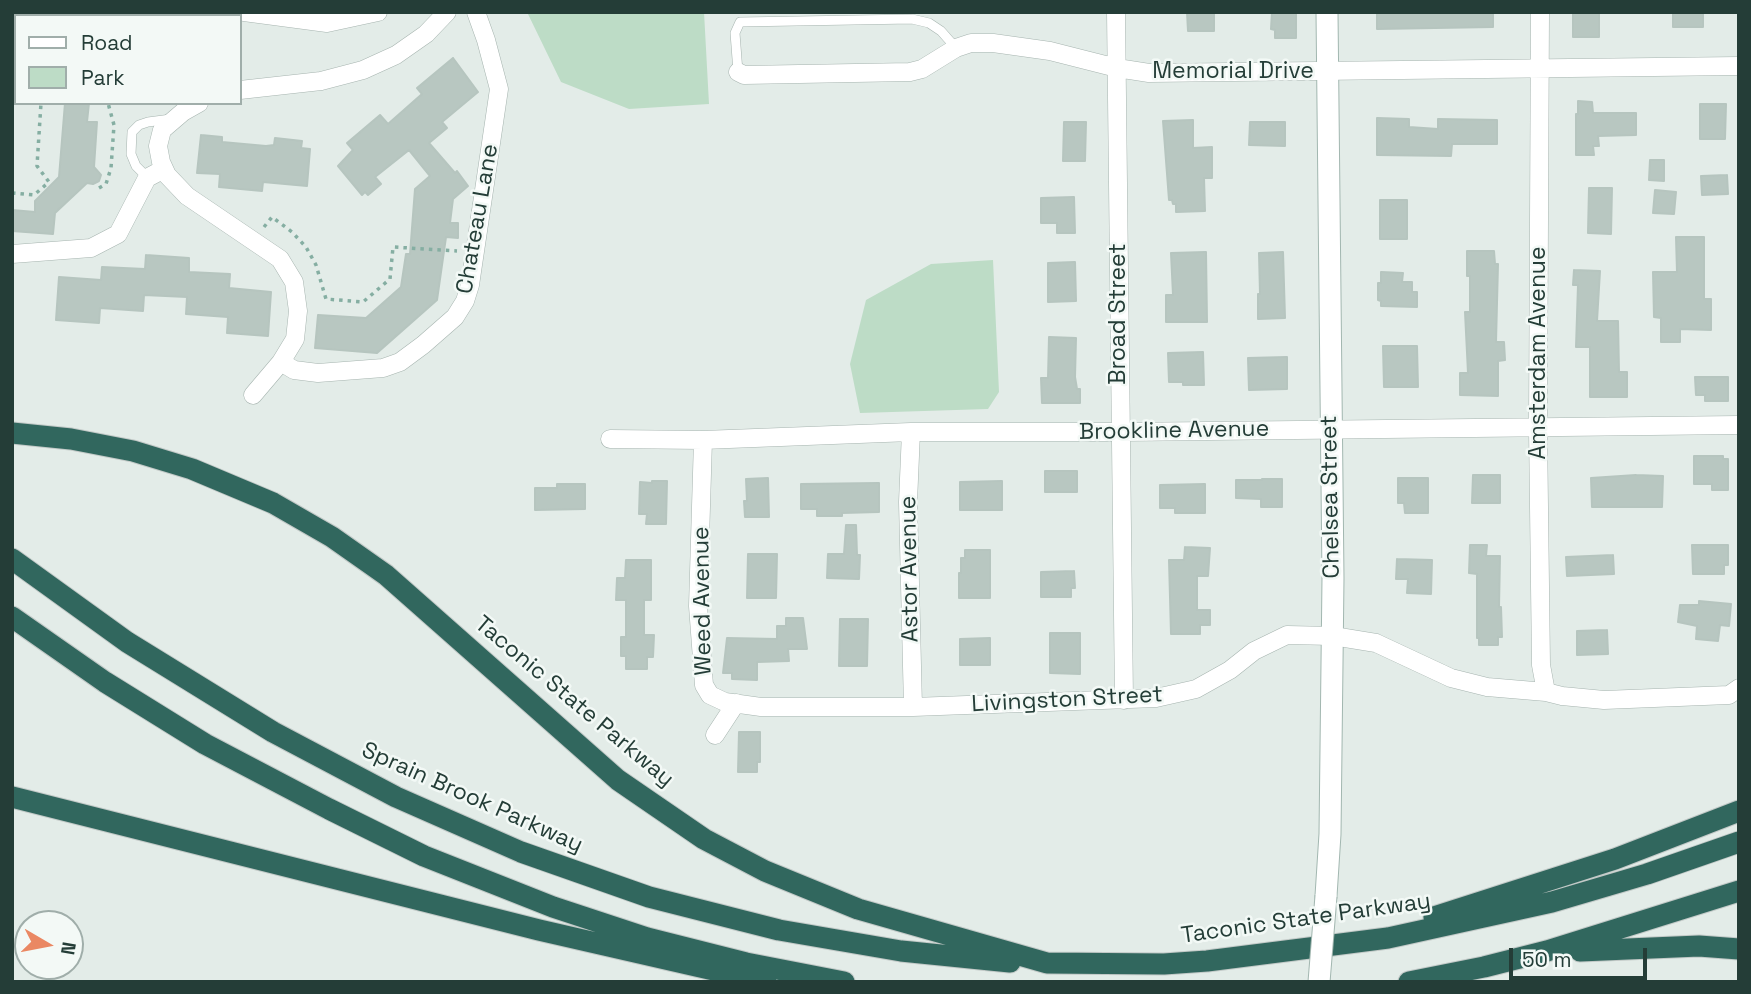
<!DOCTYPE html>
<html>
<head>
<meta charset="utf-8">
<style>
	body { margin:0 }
	#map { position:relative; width:1751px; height:994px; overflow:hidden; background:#e3ece8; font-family:"Space Grotesk",sans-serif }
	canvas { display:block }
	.frame { position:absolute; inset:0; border:14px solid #243d37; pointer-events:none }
	.legend { position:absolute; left:14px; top:14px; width:228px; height:91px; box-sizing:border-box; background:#f3f9f6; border:2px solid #a0aeaa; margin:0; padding:9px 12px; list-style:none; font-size:21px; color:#243d37 }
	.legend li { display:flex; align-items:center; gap:14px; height:35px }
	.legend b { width:35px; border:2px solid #a0aeaa }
	.north { position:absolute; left:14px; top:910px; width:70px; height:70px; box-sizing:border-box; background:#f3f9f6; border:2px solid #a0aeaa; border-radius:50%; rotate:100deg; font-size:19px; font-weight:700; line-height:28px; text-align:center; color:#243d37 }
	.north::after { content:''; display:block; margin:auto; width:24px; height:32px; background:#ea8863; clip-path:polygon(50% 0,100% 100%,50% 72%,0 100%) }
	.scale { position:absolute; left:1509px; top:948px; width:138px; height:32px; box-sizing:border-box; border:4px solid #243d37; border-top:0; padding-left:9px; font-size:21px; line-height:24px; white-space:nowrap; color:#243d37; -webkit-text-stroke:5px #f3f9f6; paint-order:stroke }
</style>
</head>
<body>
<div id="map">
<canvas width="1751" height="994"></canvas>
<div class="frame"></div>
<ul class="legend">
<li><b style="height:9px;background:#fff"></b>Road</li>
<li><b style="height:19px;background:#bddcc6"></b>Park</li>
</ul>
<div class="north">N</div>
<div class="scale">50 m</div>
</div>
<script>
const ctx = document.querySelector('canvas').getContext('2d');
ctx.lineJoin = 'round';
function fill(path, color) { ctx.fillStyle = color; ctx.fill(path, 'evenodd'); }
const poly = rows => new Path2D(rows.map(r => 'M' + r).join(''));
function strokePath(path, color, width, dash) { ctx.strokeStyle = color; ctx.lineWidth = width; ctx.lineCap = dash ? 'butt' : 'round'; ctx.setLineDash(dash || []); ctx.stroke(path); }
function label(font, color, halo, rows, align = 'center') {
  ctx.font = font + ' "Space Grotesk",sans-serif'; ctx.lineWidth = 5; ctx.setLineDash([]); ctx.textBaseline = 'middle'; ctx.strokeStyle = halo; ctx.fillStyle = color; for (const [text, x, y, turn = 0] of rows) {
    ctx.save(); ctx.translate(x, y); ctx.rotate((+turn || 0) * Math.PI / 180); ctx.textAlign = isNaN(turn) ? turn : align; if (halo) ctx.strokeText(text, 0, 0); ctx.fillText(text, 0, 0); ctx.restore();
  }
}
fill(poly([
	[527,12,704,12,709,104,629,109,561,82],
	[993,260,999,392,988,409,860,413,850,364,866,300,931,264]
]), '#bddcc6');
const building = poly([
	[1187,12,1214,12,1214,31,1188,31,1187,12],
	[1272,12,1296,12,1296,38,1275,38,1275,30,1271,29,1272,12],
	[1377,12,1493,12,1493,27,1377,29,1377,12],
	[1573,12,1599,12,1599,37,1573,37,1573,12],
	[1673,12,1703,12,1703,27,1673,27,1673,12],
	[453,58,478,92,442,122,447,128,429,143,455,173,457,171,468,186,453,199,450,223,458,223,458,238,446,237,437,300,377,353,315,348,318,315,366,318,401,287,406,254,410,254,415,189,430,176,409,150,375,177,381,184,368,195,365,192,362,195,338,166,353,150,347,143,380,115,388,124,422,94,417,88,453,58],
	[1578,101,1592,102,1593,113,1636,113,1636,135,1598,136,1599,146,1593,146,1594,155,1576,155,1576,114,1578,114,1578,101],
	[65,103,89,103,87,122,97,122,94,167,101,175,99,181,93,184,87,183,55,213,53,234,12,231,12,210,35,212,35,201,59,177,65,103],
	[1700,104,1726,104,1725,139,1700,139,1700,104],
	[1377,118,1409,119,1409,127,1438,129,1438,119,1497,120,1497,144,1452,144,1451,156,1377,155,1377,118],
	[1193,120,1193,148,1212,147,1212,178,1204,178,1205,211,1176,212,1176,204,1173,204,1172,200,1169,200,1163,121,1193,120],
	[1064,122,1086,122,1085,161,1063,161,1064,122],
	[1250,122,1285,122,1285,146,1249,145,1250,122],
	[201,135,222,137,222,142,266,146,274,145,275,138,302,141,301,148,310,149,307,186,263,182,262,191,219,187,220,174,197,173,201,135],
	[1650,160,1664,160,1664,181,1649,180,1650,160],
	[1727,175,1728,194,1702,195,1701,176,1727,175],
	[1589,188,1612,188,1611,234,1588,233,1589,188],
	[1655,190,1676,192,1674,214,1653,213,1655,190],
	[1074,197,1075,233,1057,233,1057,223,1041,223,1041,198,1074,197],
	[1380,200,1407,200,1407,239,1380,239,1380,200],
	[1676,237,1704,237,1704,299,1711,299,1711,330,1680,329,1680,342,1661,342,1661,318,1654,317,1653,272,1677,272,1676,237],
	[1467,251,1494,251,1495,264,1498,264,1496,342,1504,342,1505,360,1498,361,1498,396,1460,395,1460,373,1468,373,1465,312,1470,312,1470,276,1467,276,1467,251],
	[1206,252,1207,322,1166,322,1166,295,1173,295,1171,253,1206,252],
	[1283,252,1285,318,1258,319,1258,294,1260,294,1259,253,1283,252],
	[146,255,189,258,189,272,230,274,229,288,271,292,268,336,227,333,228,317,186,314,187,297,144,295,143,311,100,308,99,323,56,320,59,277,101,280,102,267,145,269,146,255],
	[1075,262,1076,301,1048,302,1048,263,1075,262],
	[1574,270,1600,271,1597,321,1618,321,1619,372,1627,372,1627,397,1590,397,1590,347,1576,347,1578,285,1573,285,1574,270],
	[1381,272,1403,273,1402,282,1412,282,1412,292,1417,292,1417,307,1381,306,1381,301,1378,300,1378,283,1381,283,1381,272],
	[1049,337,1076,338,1075,377,1077,389,1080,389,1080,403,1042,403,1041,378,1048,378,1049,337],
	[1383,346,1417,346,1418,387,1384,387,1383,346],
	[1203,352,1204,385,1183,385,1183,382,1169,382,1168,353,1203,352],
	[1287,357,1287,389,1249,390,1248,358,1287,357],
	[1695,377,1728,377,1728,401,1705,401,1705,395,1696,395,1695,377],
	[1694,456,1723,456,1723,459,1728,459,1728,490,1712,490,1712,484,1694,484,1694,456],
	[1045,471,1077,471,1077,492,1045,492,1045,471],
	[1473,475,1500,475,1500,503,1472,503,1473,475],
	[1636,475,1663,476,1662,507,1592,507,1591,478,1636,475],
	[768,478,769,517,745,517,744,501,747,501,746,479,768,478],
	[1398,478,1428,478,1428,513,1405,513,1404,503,1398,503,1398,478],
	[1262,479,1282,479,1282,507,1261,507,1261,499,1236,498,1236,480,1262,480,1262,479],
	[652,481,667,481,666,524,646,524,647,514,639,514,640,482,652,483,652,481],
	[1002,481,1002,510,960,510,960,482,1002,481],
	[879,483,879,512,842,513,842,516,817,516,817,509,801,509,801,484,879,483],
	[557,484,585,484,585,509,535,510,535,488,557,488,557,484],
	[1205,484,1205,513,1175,513,1175,508,1160,508,1160,485,1205,484],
	[846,525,856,525,857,555,860,555,859,579,827,578,828,554,844,554,846,525],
	[1470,545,1487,545,1486,556,1500,556,1499,607,1501,607,1502,637,1498,637,1498,645,1479,645,1479,638,1477,638,1477,574,1469,573,1470,545],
	[1692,545,1728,545,1728,565,1724,565,1724,574,1693,574,1692,545],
	[1185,547,1210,548,1208,576,1197,576,1197,610,1210,610,1210,625,1200,625,1200,634,1171,634,1169,560,1184,560,1185,547],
	[965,550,990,550,990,598,959,598,959,573,961,573,961,558,965,558,965,550],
	[748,554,777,554,776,598,747,598,748,554],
	[1613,555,1614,574,1567,576,1566,557,1613,555],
	[1397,559,1432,560,1431,594,1407,593,1408,579,1396,579,1397,559],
	[626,560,651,560,651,600,644,600,644,635,654,635,653,657,647,657,647,669,626,669,626,656,621,656,621,637,626,637,626,600,616,600,617,578,625,578,626,560],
	[1074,571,1075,588,1071,588,1071,597,1041,597,1041,572,1074,571],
	[1699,601,1731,604,1729,626,1720,625,1718,641,1696,639,1697,626,1678,622,1680,605,1699,605,1699,601],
	[786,618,803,618,807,649,788,649,789,661,757,662,757,680,732,679,732,673,723,673,727,638,777,639,777,626,786,626,786,618],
	[840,619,868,619,867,666,839,666,840,619],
	[1607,630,1608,654,1577,655,1577,631,1607,630],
	[1050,633,1080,633,1080,674,1050,673,1050,633],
	[990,638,990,665,960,665,960,639,990,638],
	[739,732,760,732,760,762,757,762,757,772,738,772,739,732]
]);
fill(building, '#b8c7c1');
strokePath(building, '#b6c5bf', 2);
const lane = poly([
	[738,72,735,33,740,22,912,19,929,23,941,31,956,48],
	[148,178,136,166,131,154,132,132,139,125,148,122,171,119]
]);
const street = poly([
	[244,12,327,23,378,12],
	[1116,12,1124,700],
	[1540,12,1538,428,1541,665,1546,692],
	[12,34,16,34],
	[738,72,744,75,910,72,922,69,956,48,971,43,993,43,1050,51,1117,68,1149,73,1739,66],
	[240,90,321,81,363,70,396,55,426,34,447,12],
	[199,103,183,112,162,130,158,146,161,162,167,175,187,196,280,259,294,282,298,311,295,339,281,362,253,395],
	[12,254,91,248,118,234,147,178,164,169],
	[281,362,294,370,318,373,383,368,400,362,423,345,455,317,465,301,470,285,499,89,486,40,476,12],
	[911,432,908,502,913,707],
	[610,439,703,440,911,432,1120,432,1739,425],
	[703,440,698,606,704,685,710,695,725,702,761,707,913,707,1156,698,1196,689,1230,670,1254,651,1287,635,1333,636,1376,643,1451,678,1487,687,1546,692,1562,696,1604,700,1729,695,1739,688],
	[715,735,736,703]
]);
const secondary = poly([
	[1326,896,1330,834,1333,578,1327,12]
]);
const highway = poly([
	[12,433,71,439,133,451,192,469,273,503,332,537,386,575,618,780,704,839,765,871,858,909,1047,963,1164,964,1207,961,1388,938,1552,902,1647,874,1739,842],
	[12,559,127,642,273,732,396,797,521,852,649,897,779,930,901,951,1010,962],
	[12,617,105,682,205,744,329,809,424,856,553,907,647,938,746,963,844,982],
	[12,797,539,930,766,982],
	[1434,917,1615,859,1739,811],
	[1580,951,1699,946,1739,949],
	[1409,982,1484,967,1547,951,1739,891]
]);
strokePath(lane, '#a6b4af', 10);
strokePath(street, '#a6b4af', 19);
strokePath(secondary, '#a2b7b0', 23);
strokePath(highway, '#c2c9c7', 23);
strokePath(poly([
	[12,87,16,87],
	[99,188,106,184,111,168,114,125,108,103],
	[12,193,34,195,49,182,37,166,41,103],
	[264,227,272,217,292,232,306,247,316,265,326,299,363,302,390,279,393,247,457,251]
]), '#85aea2', 3.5, [3.5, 5]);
strokePath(lane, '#fff', 9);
strokePath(street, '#fff', 18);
strokePath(secondary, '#fff', 21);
strokePath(highway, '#31675e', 21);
const secondaryBridge = poly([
	[1319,982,1326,896]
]);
strokePath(secondaryBridge, '#a2b7b0', 23, []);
strokePath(secondaryBridge, '#fff', 21);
label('23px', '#243d37', '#f3f9f6', [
	["Memorial Drive",1233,72],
	["Chateau Lane",478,219,-80],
	["Broad Street",1119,314,-90],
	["Amsterdam Avenue",1539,353,-90],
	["Brookline Avenue",1174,431,-1],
	["Chelsea Street",1331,497,-91],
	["Astor Avenue",910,569,-91],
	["Weed Avenue",703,601,-91],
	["Livingston Street",1067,700,-3],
	["Taconic State Parkway",574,702,40],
	["Sprain Brook Parkway",472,798,24],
	["Taconic State Parkway",1306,919,-8]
]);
</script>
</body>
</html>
